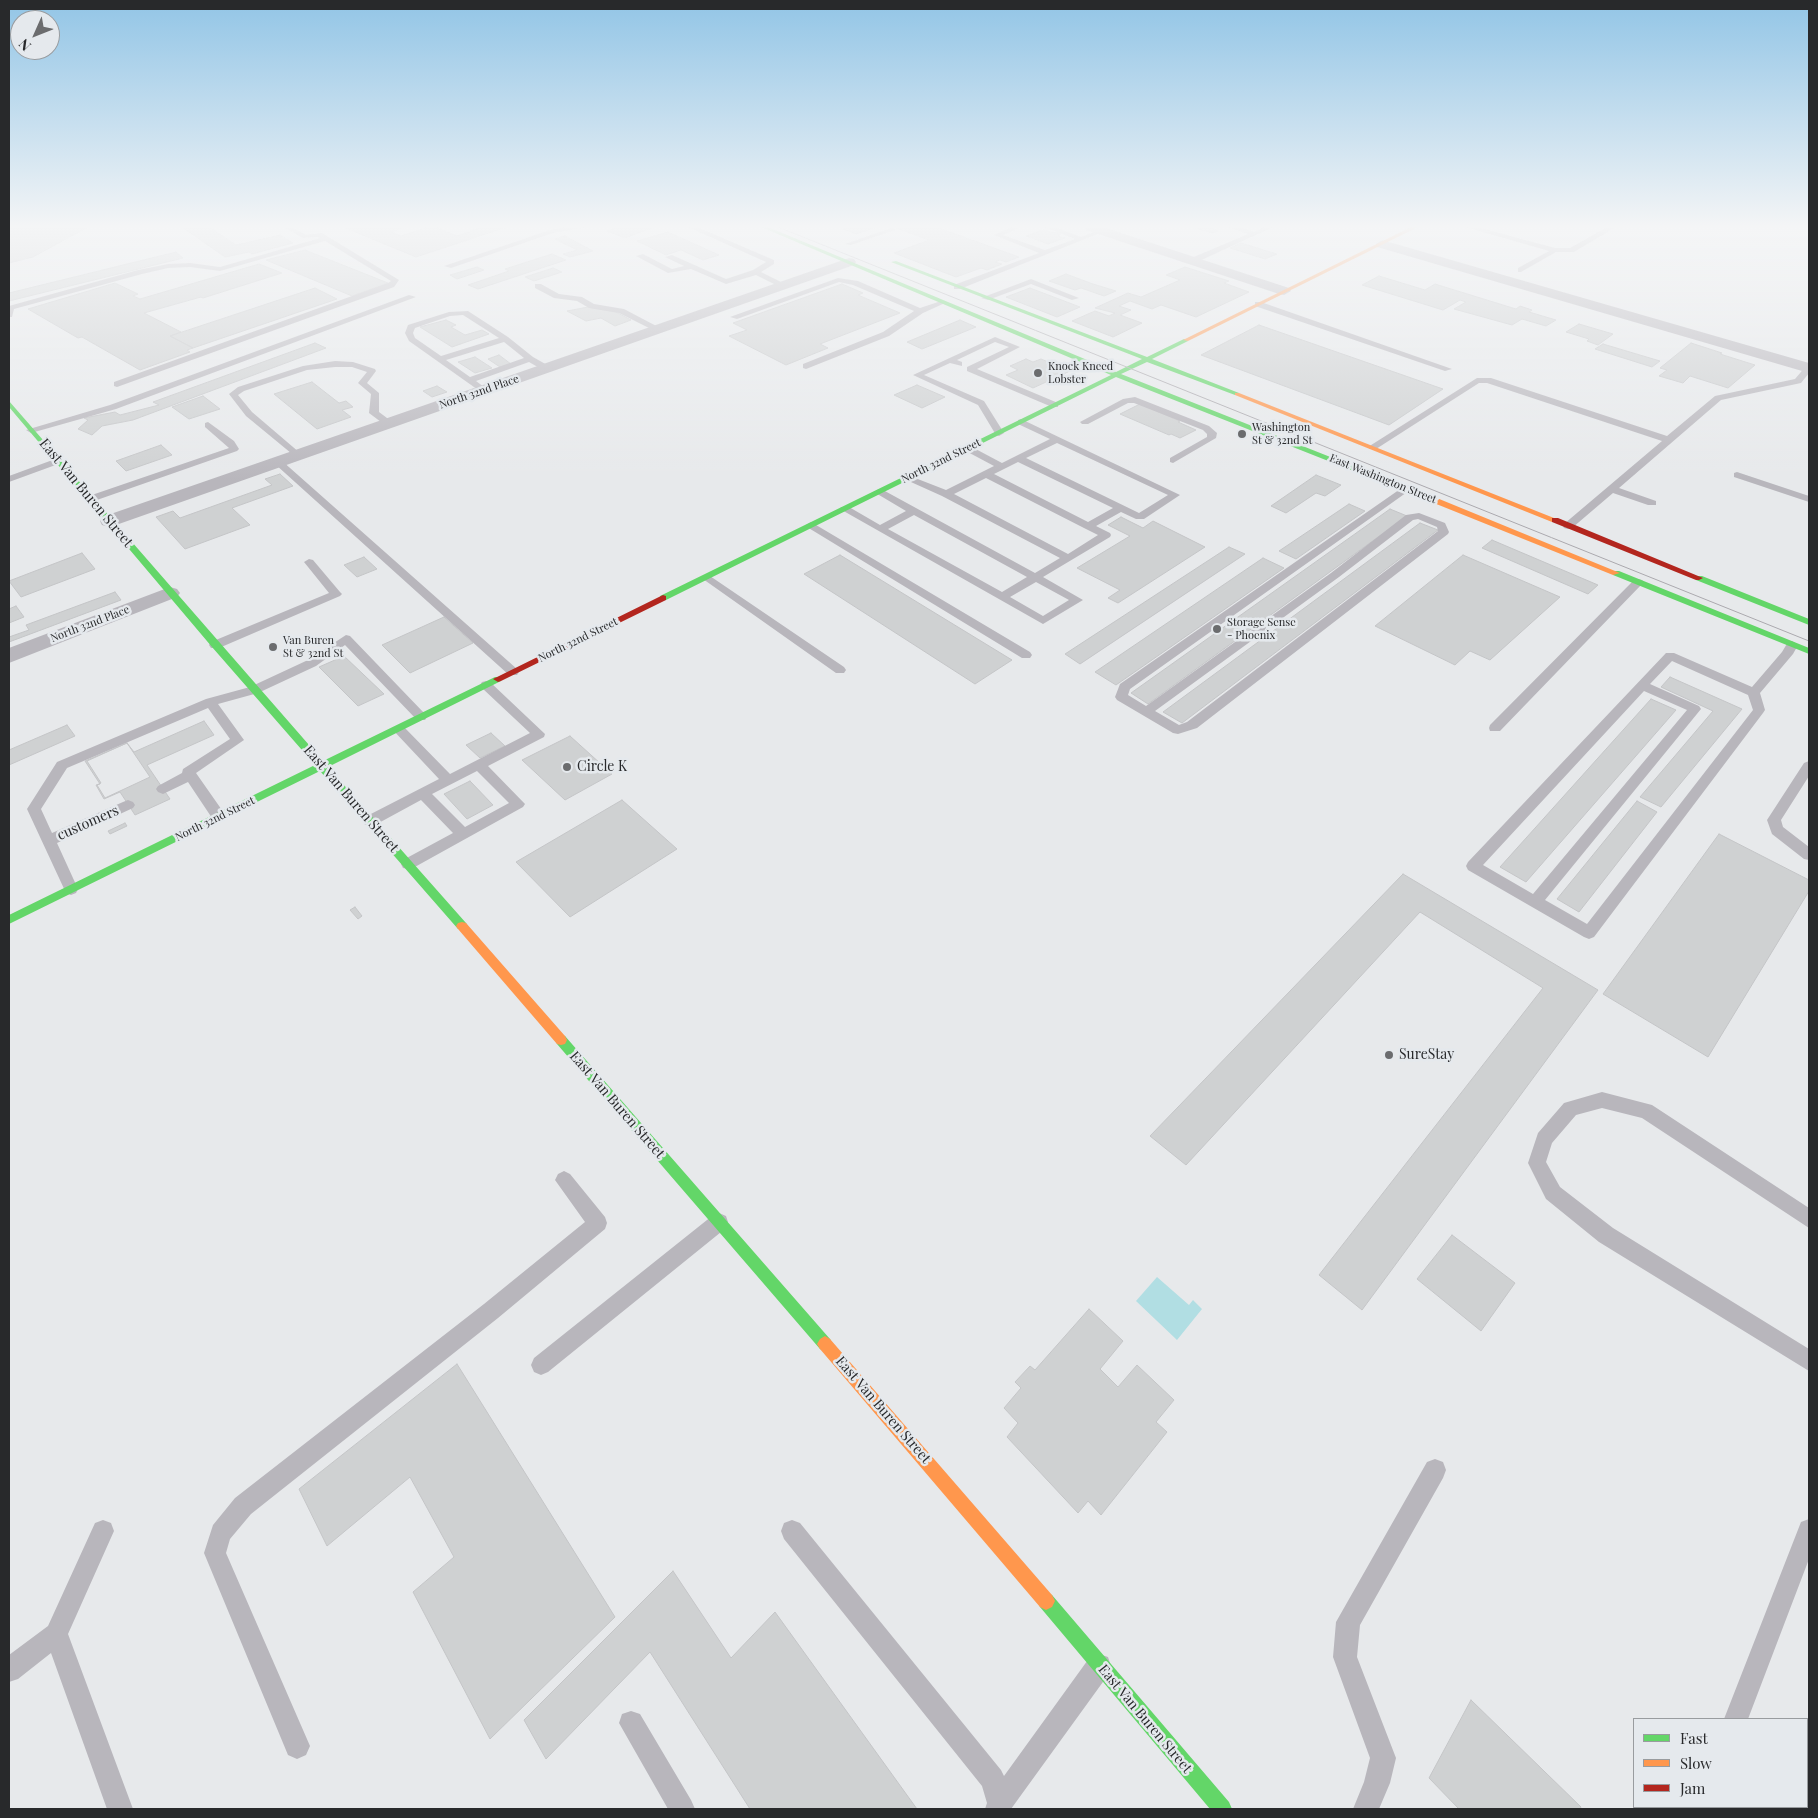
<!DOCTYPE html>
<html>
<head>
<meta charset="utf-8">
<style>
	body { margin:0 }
	#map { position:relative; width:1818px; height:1818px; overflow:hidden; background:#e7e9eb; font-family:"Playfair Display",serif }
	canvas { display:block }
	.frame { position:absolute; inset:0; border:10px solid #28292b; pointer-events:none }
	.legend { position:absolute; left:1633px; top:1718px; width:175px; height:90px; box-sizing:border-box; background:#e5e9ed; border:1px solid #999c9f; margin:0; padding:6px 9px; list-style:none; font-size:15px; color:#28292b }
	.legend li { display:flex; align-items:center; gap:10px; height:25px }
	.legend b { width:25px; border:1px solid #999c9f }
	.north { position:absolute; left:10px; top:10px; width:50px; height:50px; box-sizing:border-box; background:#e5e9ed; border:1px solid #999c9f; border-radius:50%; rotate:226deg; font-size:14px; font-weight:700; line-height:20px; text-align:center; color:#28292b }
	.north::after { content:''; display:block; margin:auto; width:18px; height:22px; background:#6b6c6e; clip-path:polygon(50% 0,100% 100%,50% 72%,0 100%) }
</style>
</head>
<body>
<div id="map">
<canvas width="1818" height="1818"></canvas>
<div class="frame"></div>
<ul class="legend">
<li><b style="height:6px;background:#63d668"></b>Fast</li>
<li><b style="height:6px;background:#ff974d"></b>Slow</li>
<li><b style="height:6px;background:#b3261e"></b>Jam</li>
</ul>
<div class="north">N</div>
</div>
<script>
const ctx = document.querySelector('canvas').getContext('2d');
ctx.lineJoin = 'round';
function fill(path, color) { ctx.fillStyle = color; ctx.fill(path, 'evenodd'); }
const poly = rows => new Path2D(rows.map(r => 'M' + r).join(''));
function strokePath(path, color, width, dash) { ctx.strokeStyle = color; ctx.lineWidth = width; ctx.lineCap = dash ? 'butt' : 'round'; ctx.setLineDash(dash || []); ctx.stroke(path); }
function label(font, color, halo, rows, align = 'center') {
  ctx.font = font + ' "Playfair Display",serif'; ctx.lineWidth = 5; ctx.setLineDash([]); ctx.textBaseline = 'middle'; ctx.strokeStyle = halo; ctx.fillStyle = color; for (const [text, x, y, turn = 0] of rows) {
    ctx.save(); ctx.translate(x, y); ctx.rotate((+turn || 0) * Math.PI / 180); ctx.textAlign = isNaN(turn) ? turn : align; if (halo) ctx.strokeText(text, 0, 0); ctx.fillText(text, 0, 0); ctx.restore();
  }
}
fill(poly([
	[1157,1277,1189,1305,1193,1300,1202,1309,1177,1340,1136,1301]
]), '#b1dee3');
const building = poly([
	[9,227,88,227,33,257,9,263,9,227],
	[182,227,209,227,236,245,280,235,293,243,252,254,249,252,225,257,182,227],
	[343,227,406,227,391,232,401,236,428,227,435,227,457,236,483,227,507,227,416,257,343,227],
	[619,227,654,227,625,238,607,231,619,227],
	[849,227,877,227,856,234,843,229,849,227],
	[894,227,936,227,1019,257,1006,262,1000,260,995,262,1002,264,987,270,981,268,956,277,894,253,929,240,894,227],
	[1193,227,1208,227,1218,231,1212,233,1193,227],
	[1043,230,1061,234,1058,236,1065,238,1048,244,1026,236,1043,230],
	[668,232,719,255,703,260,681,250,666,255,637,241,668,232],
	[565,236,593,251,570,257,563,254,577,250,555,239,565,236],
	[1241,243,1277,254,1265,259,1230,248,1241,243],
	[305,250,388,283,352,296,266,260,305,250],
	[176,252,183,258,9,301,9,293,176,252],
	[552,254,566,260,478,289,468,285,509,271,505,269,552,254],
	[259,264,282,273,203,298,201,297,144,313,181,332,170,336,193,348,187,350,190,352,140,370,82,337,78,338,28,309,115,283,138,294,133,296,140,299,259,264],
	[477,267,484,270,457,279,450,275,477,267],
	[1185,267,1229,281,1224,283,1249,292,1196,317,1161,305,1152,309,1130,301,1119,306,1131,310,1120,315,1142,323,1113,337,1072,321,1095,311,1109,316,1115,313,1095,308,1128,293,1141,297,1180,280,1166,275,1185,267],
	[553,268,562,272,534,281,525,277,553,268],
	[1066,274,1093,284,1116,291,1104,296,1081,288,1075,290,1049,281,1066,274],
	[1379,276,1425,290,1435,284,1516,309,1520,306,1532,310,1529,312,1556,320,1546,326,1522,319,1512,325,1454,309,1466,302,1460,300,1443,310,1362,285,1379,276],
	[842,284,863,293,858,295,900,313,820,344,828,348,786,365,729,336,747,330,733,323,842,284],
	[315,288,337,299,193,348,170,336,315,288],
	[1030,288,1080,307,1057,317,1006,297,1030,288],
	[588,307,616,312,631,320,615,326,601,318,586,321,567,311,588,307],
	[446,320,456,325,451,327,465,335,482,330,489,334,452,347,420,327,446,320],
	[960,320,976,327,922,349,907,342,960,320],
	[1579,324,1613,334,1598,345,1587,341,1589,339,1566,332,1579,324],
	[1259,325,1443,389,1389,425,1201,355,1259,325],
	[315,343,326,348,133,420,102,426,92,435,78,429,88,420,84,418,115,412,120,415,159,405,153,402,315,343],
	[1691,343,1722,353,1720,354,1755,365,1728,388,1690,376,1683,383,1659,376,1667,370,1660,368,1691,343],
	[1603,344,1660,361,1652,367,1595,349,1603,344],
	[499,355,511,364,500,367,488,359,499,355],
	[475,357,492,368,475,373,458,362,475,357],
	[1026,359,1033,362,1041,359,1070,371,1033,388,1006,375,1018,370,1010,366,1026,359],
	[312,382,339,403,346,401,353,407,342,410,351,417,317,429,274,394,312,382],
	[917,385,945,397,922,408,894,395,917,385],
	[437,386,447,392,432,397,423,391,437,386],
	[203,396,220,409,189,419,172,407,203,396],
	[1140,404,1180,421,1178,422,1196,430,1180,438,1171,434,1169,435,1120,414,1140,404],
	[161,445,172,455,126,471,116,461,161,445],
	[280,474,293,486,232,508,250,525,185,549,156,517,173,511,180,518,272,485,265,479,280,474],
	[1316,475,1341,485,1325,496,1316,493,1286,513,1271,506,1316,475],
	[1349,504,1365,511,1296,559,1279,551,1349,504],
	[1390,509,1407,516,1148,704,1131,693,1390,509],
	[1121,517,1143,528,1153,521,1205,547,1118,603,1108,598,1120,590,1077,568,1130,536,1108,525,1121,517],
	[1420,523,1438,530,1182,723,1163,712,1420,523],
	[1492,540,1598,585,1588,594,1482,548,1492,540],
	[1229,547,1245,554,1080,664,1065,654,1229,547],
	[82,553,95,569,21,597,9,581,82,553],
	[840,555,1012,660,975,684,804,574,840,555],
	[1463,555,1560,597,1490,660,1470,651,1455,665,1375,626,1463,555],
	[364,557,377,569,357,577,344,565,364,557],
	[1263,558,1284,568,1116,685,1095,672,1263,558],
	[115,592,121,600,9,642,9,637,29,630,26,625,115,592],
	[16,606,24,617,9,623,9,609,16,606],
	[444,617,473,643,410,673,382,645,444,617],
	[344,656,384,694,358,706,319,667,344,656],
	[1670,677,1742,709,1661,807,1640,797,1713,711,1661,687,1670,677],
	[1651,699,1676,710,1526,882,1500,867,1651,699],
	[204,721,214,735,147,765,170,799,135,815,120,792,104,799,96,785,100,784,85,761,127,743,134,752,204,721],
	[67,725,75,736,9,765,9,750,67,725],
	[491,733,505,746,480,758,466,745,491,733],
	[570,736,612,774,565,800,522,760,570,736],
	[127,743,150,777,105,798,97,785,101,783,87,761,127,743],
	[470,781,493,805,467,819,444,794,470,781],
	[622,800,677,849,570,917,516,862,622,800],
	[1637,801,1657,812,1579,912,1557,899,1637,801],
	[125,823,127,826,110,834,108,831,125,823],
	[1719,834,1809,880,1809,891,1708,1057,1603,994,1719,834],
	[1403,874,1598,990,1362,1310,1319,1275,1543,988,1420,912,1186,1165,1150,1136,1403,874],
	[355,907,362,916,358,919,350,910,355,907],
	[1452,1235,1515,1283,1481,1331,1417,1279,1452,1235],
	[1089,1309,1123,1341,1100,1369,1118,1387,1137,1365,1174,1400,1156,1422,1167,1432,1101,1515,1088,1501,1078,1513,1007,1437,1018,1423,1004,1408,1021,1388,1015,1382,1030,1366,1035,1370,1089,1309],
	[457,1364,615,1617,490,1739,413,1592,454,1557,410,1477,327,1546,299,1489,457,1364],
	[673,1571,731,1658,775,1612,917,1809,750,1809,650,1652,546,1759,524,1720,673,1571],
	[1471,1700,1581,1807,1580,1809,1459,1809,1429,1778,1471,1700]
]);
fill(building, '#cfd1d2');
strokePath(building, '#c4c5c7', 1);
fill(poly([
	[284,227,292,227,306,235,322,233,399,280,394,287,117,387,114,386,114,382,388,283,391,281,325,241,220,271,190,267,168,268,142,274,14,309,12,317,9,317,9,306,138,270,168,264,190,263,220,267,320,238,317,237,303,238,284,227],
	[566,227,588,227,553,233,451,268,444,266,550,230,566,227],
	[688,227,697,227,774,260,774,264,761,272,787,285,780,287,756,275,726,284,691,269,668,273,636,256,643,254,672,269,684,266,665,257,672,255,726,279,753,270,766,262,688,227],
	[894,227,895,230,851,245,845,244,894,227],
	[1012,227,1022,227,1003,235,1045,250,1075,239,1044,227,1054,227,1081,237,1102,229,1105,231,960,289,954,289,954,285,1039,253,994,235,1012,227],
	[1228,227,1239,227,1254,232,1264,227,1273,227,1195,263,1189,263,1189,259,1248,234,1228,227],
	[1465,227,1477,227,1555,248,1570,248,1607,227,1616,227,1574,252,1556,252,1521,272,1518,272,1518,268,1549,251,1465,227],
	[838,278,858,281,920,308,941,301,945,303,923,313,889,336,806,369,803,368,803,364,883,332,914,311,853,285,839,282,737,319,730,317,838,278],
	[1031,279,1079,298,1072,300,1031,284,988,300,981,298,1031,279],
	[535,284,541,284,559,294,582,297,594,304,624,309,662,329,655,331,619,313,589,308,577,301,554,298,535,288,535,284],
	[409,295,416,297,116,409,31,433,26,430,110,405,409,295],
	[1255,302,1261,302,1452,369,1445,371,1255,306,1255,302],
	[468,311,508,337,533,357,549,366,549,370,543,370,529,362,476,381,488,390,481,392,409,341,405,333,408,325,449,312,468,311],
	[463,315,499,338,441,356,415,338,413,333,415,328,450,316,463,315],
	[504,342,524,358,470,377,446,360,504,342],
	[995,337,1020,347,977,369,1058,403,1058,407,1052,407,967,371,967,367,1009,347,995,342,957,360,962,362,962,366,950,363,924,375,984,401,1004,433,999,436,996,435,978,405,913,375,995,337],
	[335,361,353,362,375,369,376,371,367,383,379,393,379,412,391,421,391,425,385,425,369,413,371,394,358,383,367,372,352,367,335,367,307,370,244,391,238,395,252,412,300,453,302,455,297,458,246,416,229,394,238,387,303,366,335,361],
	[1806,366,1809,366,1809,373,1801,383,1721,400,1619,488,1656,501,1656,505,1648,505,1613,493,1572,528,1568,529,1564,528,1563,526,1564,524,1662,441,1487,383,1479,383,1376,449,1370,449,1368,447,1477,378,1491,378,1667,436,1715,396,1795,379,1806,366],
	[1135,397,1209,426,1217,433,1216,438,1173,463,1170,462,1170,458,1207,437,1207,434,1203,430,1134,403,1128,403,1088,424,1082,424,1080,422,1123,399,1135,397],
	[1021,419,1180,495,1144,519,1136,519,1121,512,1096,526,1110,533,1111,535,1110,537,1043,577,1083,600,1043,624,840,509,841,507,849,507,880,525,906,511,874,492,879,489,883,490,1035,573,1060,558,942,496,902,478,907,475,910,476,946,490,994,466,964,450,964,446,970,446,1002,463,1050,439,1018,424,1018,420,1021,419],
	[1057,443,1168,495,1139,513,1026,458,1057,443],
	[1018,462,1113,508,1088,522,994,474,1018,462],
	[986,478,1084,528,1098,535,1068,554,954,494,986,478],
	[914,515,1027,577,1002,592,888,529,914,515],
	[1036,582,1069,600,1043,616,1010,597,1036,582],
	[208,422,234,441,239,449,237,451,94,501,86,501,85,499,86,497,229,448,205,427,205,423,208,422],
	[58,458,61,459,61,463,9,482,9,476,58,458],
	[278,459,281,460,517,669,519,672,517,675,509,675,275,464,275,460,278,459],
	[1737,472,1809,496,1809,502,1734,477,1734,473,1737,472],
	[1406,485,1410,486,1410,490,1130,689,1128,695,1146,706,1331,573,1406,515,1419,513,1445,523,1449,532,1448,534,1197,728,1178,734,1173,733,1117,700,1115,697,1120,684,1406,485],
	[1418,519,1437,527,1438,531,1187,722,1179,725,1155,711,1339,577,1413,520,1418,519],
	[811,522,1030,652,1032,655,1030,658,1022,658,807,527,806,525,811,522],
	[309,559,313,560,340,592,342,594,340,596,219,648,211,648,209,645,211,642,329,593,304,562,309,559],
	[707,574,844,667,846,670,844,673,836,673,703,579,701,577,707,574],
	[1638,579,1642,580,1644,582,1642,584,1500,731,1490,731,1489,728,1490,725,1634,580,1638,579],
	[346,635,350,636,425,714,427,717,425,720,417,720,345,645,316,666,258,693,218,704,244,740,196,773,224,813,226,817,224,821,214,821,188,782,163,794,158,792,156,789,158,786,182,773,183,769,230,739,208,708,67,768,41,809,52,833,123,802,128,800,133,802,135,805,133,808,57,843,78,889,76,893,71,895,66,893,27,809,57,762,206,699,250,687,308,660,346,635],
	[1792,641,1798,645,1793,654,1760,693,1765,710,1763,713,1594,937,1589,939,1584,937,1468,870,1466,866,1468,862,1666,653,1674,653,1752,687,1782,652,1788,642,1792,641],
	[1672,661,1748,695,1753,710,1587,924,1545,900,1701,709,1699,706,1650,684,1672,661],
	[1644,691,1687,710,1533,894,1483,865,1644,691],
	[486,681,490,682,545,734,544,737,488,766,525,804,523,807,413,868,408,869,403,868,401,864,403,860,453,833,421,800,375,825,365,825,363,821,365,817,439,779,392,729,398,725,403,726,450,774,530,733,482,688,480,685,482,682,486,681],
	[477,771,509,803,465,827,432,794,477,771],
	[1809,761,1809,776,1781,820,1783,827,1809,847,1809,860,1804,859,1772,834,1767,820,1804,763,1809,761],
	[1602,1092,1652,1105,1809,1208,1809,1228,1642,1118,1602,1108,1576,1115,1552,1143,1546,1162,1560,1187,1613,1228,1809,1349,1809,1371,1599,1242,1546,1199,1528,1163,1538,1133,1564,1103,1602,1092],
	[564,1171,570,1174,605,1217,607,1223,605,1229,498,1318,251,1514,230,1539,226,1553,310,1746,306,1755,297,1759,288,1755,204,1553,213,1525,235,1498,484,1304,585,1222,555,1180,558,1174,564,1171],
	[719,1213,726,1216,728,1222,726,1228,548,1372,541,1375,534,1372,531,1365,534,1358,712,1216,719,1213],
	[1435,1459,1443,1462,1446,1470,1443,1478,1360,1625,1357,1657,1396,1758,1390,1783,1379,1809,1353,1809,1364,1782,1370,1758,1333,1657,1336,1622,1427,1462,1435,1459],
	[1809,1519,1809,1559,1748,1719,1724,1719,1801,1522,1809,1519],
	[103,1520,111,1523,114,1531,68,1634,133,1809,107,1809,51,1653,18,1679,9,1682,9,1655,48,1626,95,1523,103,1520],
	[792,1520,800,1523,1001,1770,1004,1776,1090,1657,1099,1654,1108,1657,1111,1666,1108,1675,1011,1809,985,1809,987,1803,982,1786,784,1539,781,1531,784,1523,792,1520],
	[631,1711,640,1714,691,1800,695,1809,668,1809,619,1723,622,1714,631,1711],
	[1690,1807,1716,1807,1715,1809,1689,1809,1690,1807]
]), '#b8b6bc');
fill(poly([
	[1084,227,1103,227,1289,288,1291,291,1284,295,1279,294,1086,230,1084,227],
	[1382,240,1809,363,1809,373,1377,247,1376,244,1382,240],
	[849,258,854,259,856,262,854,265,116,525,109,527,102,525,100,521,102,517,849,258],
	[170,587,177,589,180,593,177,597,9,663,9,648,170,587]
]), '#b8b6bc');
fill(poly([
	[761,227,768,227,1116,372,1142,359,891,262,896,261,1147,357,1184,339,1188,339,1188,341,1152,359,1239,393,1239,395,1235,395,1147,362,1121,374,1406,487,1399,489,1116,377,666,600,660,600,660,596,1111,375,761,227],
	[9,401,323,761,495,677,501,677,501,681,328,767,466,923,468,926,466,929,458,929,320,771,9,924,9,915,315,765,212,647,9,407,9,401],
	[1613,571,1619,571,1809,648,1809,654,1613,575,1613,571],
	[1696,576,1702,576,1809,619,1809,625,1696,580,1696,576],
	[561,1035,565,1036,830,1339,833,1344,830,1349,825,1352,820,1349,557,1044,555,1040,557,1036,561,1035],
	[1046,1592,1052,1595,1229,1802,1232,1809,1210,1809,1040,1607,1037,1601,1040,1595,1046,1592]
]), '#63d668');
fill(poly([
	[1411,227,1418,227,1188,341,1183,340,1411,227],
	[1235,393,1239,393,1559,520,1552,522,1235,395,1235,393],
	[1399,485,1405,485,1620,573,1613,575,1399,489,1399,485],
	[462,922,466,923,565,1036,567,1040,565,1044,561,1045,557,1044,458,929,456,926,458,923,462,922],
	[825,1336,830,1339,1052,1595,1055,1601,1052,1607,1046,1610,1040,1607,820,1349,817,1344,820,1339,825,1336]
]), '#ff974d');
fill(poly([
	[1552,518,1558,518,1703,578,1699,580,1696,580,1552,522,1552,518],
	[663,595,666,596,666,600,501,681,498,682,493,679,663,595]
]), '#b3261e');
strokePath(poly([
	[778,227,1809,641]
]), '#aba9ae', 1);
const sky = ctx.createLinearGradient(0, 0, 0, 482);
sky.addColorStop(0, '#92c5e6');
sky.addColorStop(0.47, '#f4f5f6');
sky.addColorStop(1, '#f4f5f600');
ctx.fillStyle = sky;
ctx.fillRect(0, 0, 1818, 482);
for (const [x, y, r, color] of [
	[1038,373,5,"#6b6c6e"],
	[1242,434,5,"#6b6c6e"],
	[1217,629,5,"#6b6c6e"],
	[273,647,5,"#6b6c6e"],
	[567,767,5,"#6b6c6e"],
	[1389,1055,5,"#6b6c6e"]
]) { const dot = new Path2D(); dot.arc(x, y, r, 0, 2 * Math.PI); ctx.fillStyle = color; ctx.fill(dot); strokePath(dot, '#e5e9ed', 2); }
label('11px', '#28292b', '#e5e9ed', [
	["Knock Kneed",1048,367],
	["Lobster",1048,380],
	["Washington",1252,428],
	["St & 32nd St",1252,441],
	["Storage Sense",1227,623],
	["- Phoenix",1227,636],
	["Van Buren",283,641],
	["St & 32nd St",283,654]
], 'left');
label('11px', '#28292b', '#e5e9ed', [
	["North 32nd Place",479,392,-19],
	["North 32nd Street",941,461,-26],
	["East Washington Street",1383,479,22],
	["North 32nd Place",90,624,-21],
	["North 32nd Street",578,640,-26],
	["North 32nd Street",215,819,-26]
]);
label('14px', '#28292b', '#e5e9ed', [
	["East Van Buren Street",86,493,50],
	["East Van Buren Street",351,799,49],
	["customers",88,823,-24],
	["East Van Buren Street",617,1105,49],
	["East Van Buren Street",883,1410,49],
	["East Van Buren Street",1145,1719,50]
]);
label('14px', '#28292b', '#e5e9ed', [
	["Circle K",577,767],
	["SureStay",1399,1055]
], 'left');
</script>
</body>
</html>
